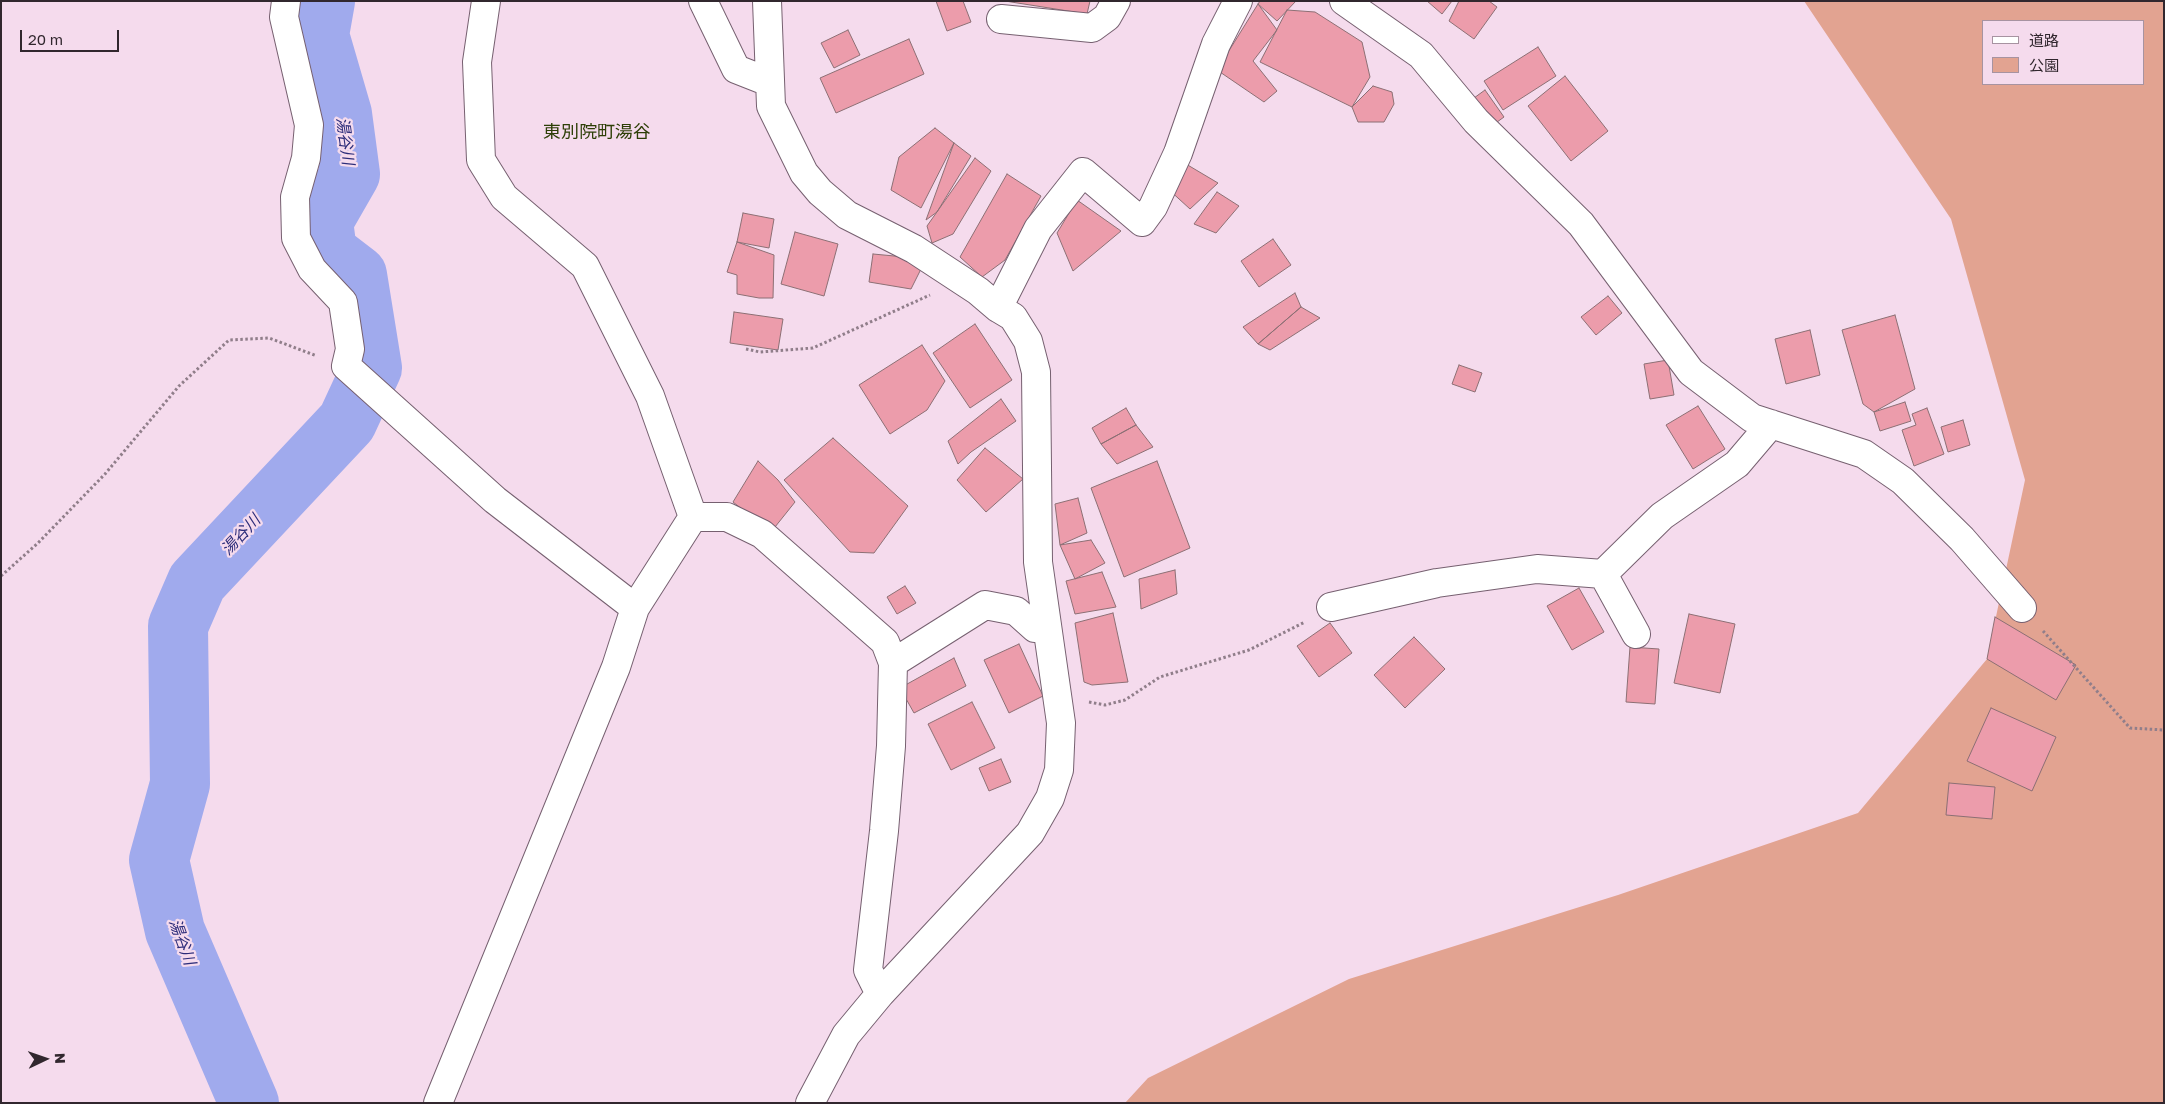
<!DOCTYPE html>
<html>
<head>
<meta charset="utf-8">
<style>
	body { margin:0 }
	#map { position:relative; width:2165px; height:1104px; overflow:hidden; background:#f5dbed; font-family:"Golos Text","Noto Sans JP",sans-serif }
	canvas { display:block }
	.frame { position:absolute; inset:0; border:2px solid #31272e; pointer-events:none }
	.legend { position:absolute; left:1982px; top:20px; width:162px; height:65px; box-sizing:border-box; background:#f5dbed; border:1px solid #a793a1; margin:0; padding:6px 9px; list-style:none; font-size:15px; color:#31272e }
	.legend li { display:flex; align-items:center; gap:10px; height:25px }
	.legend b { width:25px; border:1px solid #a793a1 }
	.north { position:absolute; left:20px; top:1034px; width:50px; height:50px; -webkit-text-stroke:4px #f5dbed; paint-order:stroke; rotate:87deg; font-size:14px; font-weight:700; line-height:20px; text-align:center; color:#31272e }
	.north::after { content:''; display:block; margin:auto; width:18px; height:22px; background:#31272e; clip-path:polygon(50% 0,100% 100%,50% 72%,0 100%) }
	.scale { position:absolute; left:20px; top:30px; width:99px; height:22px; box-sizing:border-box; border:2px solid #31272e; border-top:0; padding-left:6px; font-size:15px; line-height:18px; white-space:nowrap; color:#31272e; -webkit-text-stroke:4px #f5dbed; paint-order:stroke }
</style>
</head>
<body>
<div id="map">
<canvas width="2165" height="1104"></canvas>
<div class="frame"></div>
<ul class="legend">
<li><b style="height:6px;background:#fff"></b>道路</li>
<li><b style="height:14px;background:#e2a391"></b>公園</li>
</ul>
<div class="north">N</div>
<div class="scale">20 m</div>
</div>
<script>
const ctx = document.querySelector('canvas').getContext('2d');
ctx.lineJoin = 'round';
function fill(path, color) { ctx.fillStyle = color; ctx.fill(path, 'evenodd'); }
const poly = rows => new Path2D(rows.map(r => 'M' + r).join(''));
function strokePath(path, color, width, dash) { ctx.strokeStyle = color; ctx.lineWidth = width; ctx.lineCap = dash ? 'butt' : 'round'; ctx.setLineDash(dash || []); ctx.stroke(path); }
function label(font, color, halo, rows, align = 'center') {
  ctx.font = font + ' "Golos Text","Noto Sans JP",sans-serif'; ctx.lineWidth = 4.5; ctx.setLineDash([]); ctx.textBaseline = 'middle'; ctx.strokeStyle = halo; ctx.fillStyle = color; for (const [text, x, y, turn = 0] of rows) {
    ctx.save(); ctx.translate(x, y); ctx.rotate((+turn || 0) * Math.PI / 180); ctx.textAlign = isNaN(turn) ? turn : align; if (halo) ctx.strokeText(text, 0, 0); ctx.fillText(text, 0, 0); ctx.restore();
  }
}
fill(poly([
	[1804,1,2164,1,2164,1103,1125,1103,1148,1078,1349,979,1618,895,1858,813,1987,659,2025,480,1951,219],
	[1984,21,2144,21,2144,84,1984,84]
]), '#e2a391');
strokePath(poly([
	[249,1103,175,931,159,860,180,784,178,626,197,582,347,422,372,368,357,275,327,252,323,221,350,174,342,114,319,35,325,1]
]), '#a0aaed', 60);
const building = poly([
	[936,1,963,1,971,22,947,31,936,1],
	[1005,1,1090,1,1087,14,1005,1],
	[1260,1,1296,1,1277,21,1258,4,1260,1],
	[1427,1,1452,1,1442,14,1427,1],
	[1459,1,1489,1,1497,7,1474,39,1449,21,1459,1],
	[1258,4,1277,30,1253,61,1277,91,1264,102,1217,70,1258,4],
	[1287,10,1315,12,1362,42,1370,77,1352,107,1260,62,1287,10],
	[848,30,860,55,834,68,821,43,848,30],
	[909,39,924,74,836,113,820,78,909,39],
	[1538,47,1556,76,1503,110,1484,81,1538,47],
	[1565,76,1608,131,1571,161,1528,106,1565,76],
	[1373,86,1392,92,1394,104,1384,122,1358,122,1352,107,1373,86],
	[1485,90,1504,117,1493,125,1474,98,1485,90],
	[935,128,954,143,921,208,891,190,899,157,935,128],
	[954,143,971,156,937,212,926,220,954,143],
	[975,158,991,171,953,234,932,243,927,226,975,158],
	[1186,164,1218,183,1190,209,1167,188,1186,164],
	[1007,174,1041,196,1005,260,982,277,960,257,1007,174],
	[1217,192,1239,206,1216,233,1194,224,1217,192],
	[1077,200,1121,231,1073,271,1057,233,1077,200],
	[743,213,774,219,769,248,737,242,743,213],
	[795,232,838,244,824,296,781,284,795,232],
	[1273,239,1291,265,1259,287,1241,261,1273,239],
	[737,242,774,255,773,298,759,298,737,294,737,275,727,272,737,242],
	[873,254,926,259,911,289,869,282,873,254],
	[1295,293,1301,307,1258,344,1243,327,1295,293],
	[1608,296,1622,313,1596,335,1581,317,1608,296],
	[1301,307,1320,318,1270,350,1258,344,1301,307],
	[734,312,783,319,778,350,730,343,734,312],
	[1895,315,1915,389,1874,412,1863,404,1842,330,1895,315],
	[975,324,1012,380,970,408,933,353,975,324],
	[1810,330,1820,375,1786,384,1775,339,1810,330],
	[922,345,945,381,927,410,890,434,859,385,922,345],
	[1668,360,1674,395,1650,399,1644,364,1668,360],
	[1459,365,1482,373,1475,392,1452,384,1459,365],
	[1001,399,1016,421,971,452,958,464,948,441,1001,399],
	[1905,402,1911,421,1880,431,1874,412,1905,402],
	[1698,406,1725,449,1693,469,1666,425,1698,406],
	[1126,408,1136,425,1101,444,1092,428,1126,408],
	[1927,408,1944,454,1914,466,1902,430,1916,425,1912,414,1927,408],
	[1963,420,1970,445,1948,452,1941,427,1963,420],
	[1136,425,1153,447,1117,464,1101,444,1136,425],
	[833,438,908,506,874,553,850,552,784,480,833,438],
	[985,448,1023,479,986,512,957,480,985,448],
	[758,461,778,480,795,502,771,532,733,502,758,461],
	[1157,461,1190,548,1124,577,1091,488,1157,461],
	[1078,498,1087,533,1060,545,1055,504,1078,498],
	[1091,540,1105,563,1075,579,1060,545,1091,540],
	[1175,570,1177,594,1141,609,1139,579,1175,570],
	[1102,572,1116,607,1075,614,1066,581,1102,572],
	[905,586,916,603,897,614,887,597,905,586],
	[1579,588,1604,632,1572,650,1547,606,1579,588],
	[1113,613,1128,682,1092,685,1084,682,1075,623,1113,613],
	[1689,614,1735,624,1720,693,1674,683,1689,614],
	[1995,617,2076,665,2056,700,1987,659,1995,617],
	[1330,623,1352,653,1319,677,1297,646,1330,623],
	[1414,637,1445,669,1405,708,1374,675,1414,637],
	[1019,644,1043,696,1009,713,984,660,1019,644],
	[1630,647,1659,649,1655,704,1626,702,1630,647],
	[954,658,966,686,914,713,900,688,954,658],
	[972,702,995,748,951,770,928,724,972,702],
	[1991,708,2056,737,2032,791,1967,761,1991,708],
	[1001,759,1011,782,989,791,979,768,1001,759],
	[1949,783,1995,787,1992,819,1946,815,1949,783]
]);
fill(building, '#ec9cab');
strokePath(building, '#8c6f74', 1);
const street = poly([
	[286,1,284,17,309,125,306,158,295,197,296,238,312,269,343,302,350,349,346,366,495,500,635,608],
	[486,1,477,62,481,160,504,197,585,266,650,396,693,517],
	[703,1,736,69,769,82],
	[767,1,771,106,804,173,820,192,847,215,914,249,978,291,998,308,1013,317,1028,341,1036,372,1038,562,1061,723,1059,770,1050,798,1030,833,880,994,846,1035,810,1103],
	[1344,1,1421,55,1476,121,1581,224,1691,372,1752,418,1864,454,1903,481,1962,539,2022,608],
	[1001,19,1092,28,1107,17,1116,1],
	[998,308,1038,229,1083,172,1142,222,1153,207,1178,153,1216,44,1238,1],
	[693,517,727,517,762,534,885,642,893,663,891,746,884,831,868,970,880,994],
	[1603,574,1636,634],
	[1331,607,1437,583,1537,569,1603,574,1662,516,1737,464,1771,424],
	[893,663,985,605,1016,611,1035,628,1047,626],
	[438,1103,616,667,635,608,693,517]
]);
strokePath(street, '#766070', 30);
strokePath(poly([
	[746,349,760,352,813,348,930,295],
	[1,576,38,543,105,474,179,386,229,340,269,338,317,356],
	[2043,631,2130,728,2164,730],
	[1089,702,1105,705,1125,700,1160,677,1249,650,1305,622]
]), '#907e8a', 3, [2.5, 2.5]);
strokePath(street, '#fff', 28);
label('italic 16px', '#2d2d7a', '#f5dbed', [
	["湯谷川",345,141,82],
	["湯谷川",241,535,-47],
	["湯谷川",182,942,70]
]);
label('18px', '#2d3e06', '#f5dbed', [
	["東別院町湯谷",597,132]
]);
</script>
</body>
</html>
